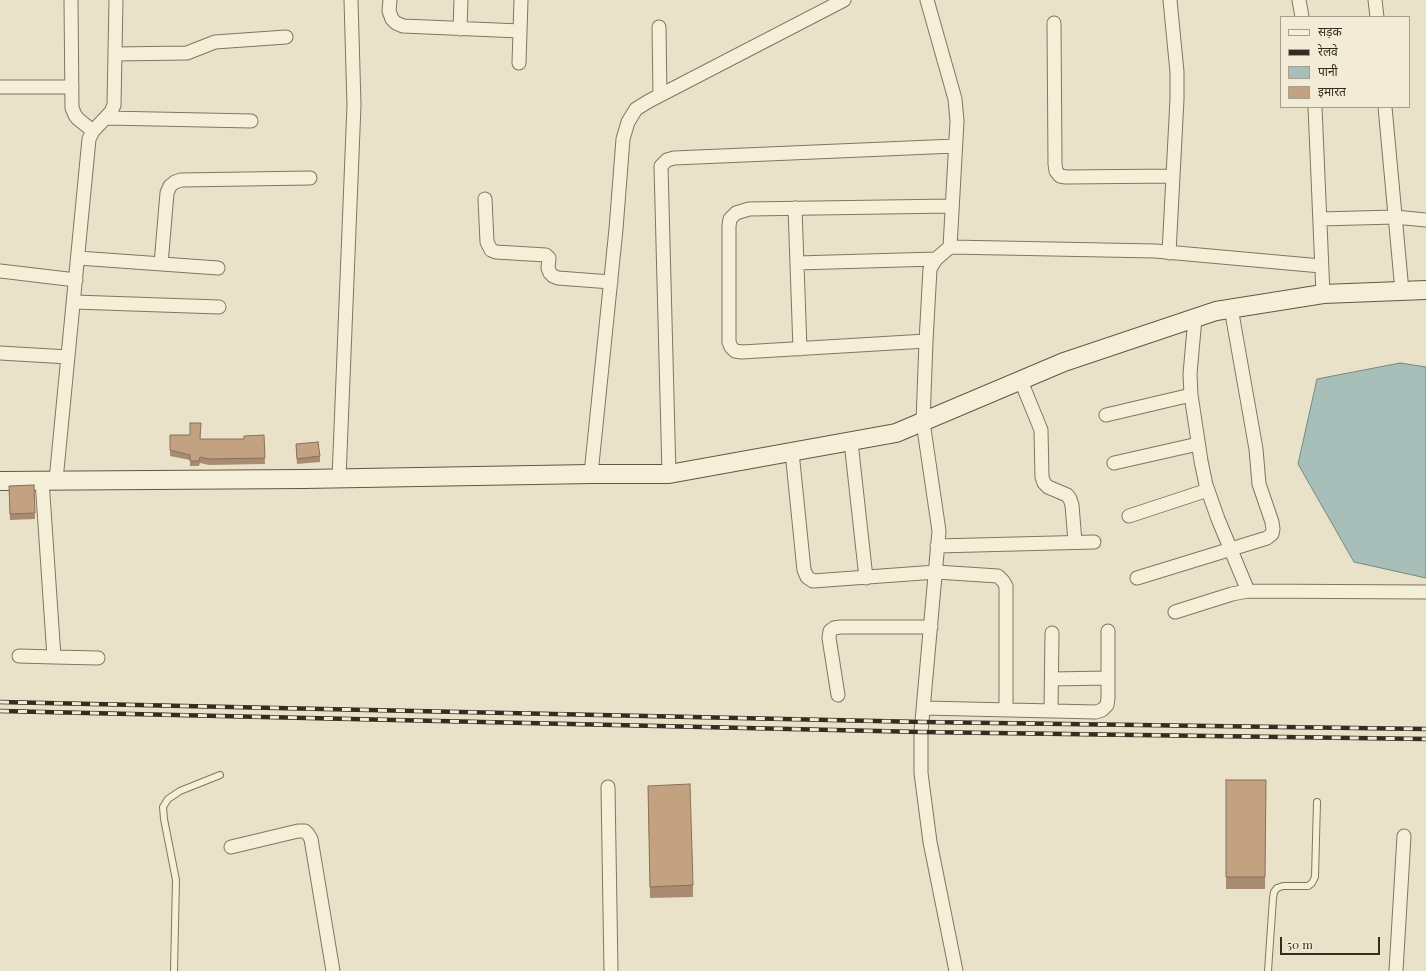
<!DOCTYPE html>
<html>
<head>
<meta charset="utf-8">
<style>
	body { margin:0 }
	#map { position:relative; width:1426px; height:971px; overflow:hidden; background:#e9e2c8; font-family:"Playfair Display","Noto Sans Devanagari",serif }
	canvas { display:block }
	.legend { position:absolute; left:1280px; top:16px; width:130px; height:92px; box-sizing:border-box; background:#f2ecd7; border:1px solid #a69f8e; margin:0; padding:5px 7px; list-style:none; font-size:12px; color:#352c21 }
	.legend li { display:flex; align-items:center; gap:8px; height:20px }
	.legend b { width:20px; border:1px solid #a69f8e }
	.scale { position:absolute; left:1280px; top:937px; width:100px; height:18px; box-sizing:border-box; border:2px solid #352c21; border-top:0; padding-left:5px; font-size:12px; line-height:14px; white-space:nowrap; color:#352c21; -webkit-text-stroke:3px #f2ecd7; paint-order:stroke }
</style>
</head>
<body>
<div id="map">
<canvas width="1426" height="971"></canvas>
<ul class="legend">
<li><b style="height:5px;background:#f5efda"></b>सड़क</li>
<li><b style="height:5px;background:#352c21"></b>रेलवे</li>
<li><b style="height:11px;background:#a8beb9"></b>पानी</li>
<li><b style="height:11px;background:#c3a282"></b>इमारत</li>
</ul>
<div class="scale">50 m</div>
</div>
<script>
const ctx = document.querySelector('canvas').getContext('2d');
ctx.lineJoin = 'round';
function fill(path, color) { ctx.fillStyle = color; ctx.fill(path, 'evenodd'); }
const poly = rows => new Path2D(rows.map(r => 'M' + r).join(''));
function strokePath(path, color, width, dash) { ctx.strokeStyle = color; ctx.lineWidth = width; ctx.lineCap = dash ? 'butt' : 'round'; ctx.setLineDash(dash || []); ctx.stroke(path); }
const water = poly([
	[1400,363,1426,367,1426,578,1354,562,1298,464,1317,379,1400,363]
]);
fill(water, '#a8beb9');
strokePath(water, '#708b86', 1);
const lane = poly([
	[174,971,176,880,164,819,163,807,168,799,180,791,220,775],
	[1268,971,1273,898,1274,892,1277,888,1283,886,1308,886,1312,883,1315,877,1317,802]
]);
const street = poly([
	[71,0,72,108,75,115,78,119,93,131],
	[390,0,389,11,392,19,396,23,403,26,520,31],
	[927,0,955,99,957,121,950,247,1155,251,1321,266],
	[1299,0,1302,17],
	[1375,0,1377,17],
	[1054,23,1055,164,1056,171,1060,176,1066,177,1173,176],
	[659,27,660,95],
	[460,29,461,0],
	[115,54,187,53,215,42,286,37],
	[519,63,521,0],
	[0,87,72,87],
	[1315,107,1323,294],
	[1385,107,1402,291],
	[107,118,251,121],
	[485,199,487,242,491,250,496,252,546,255,549,258,548,268,550,273,553,276,558,278,611,282],
	[795,208,800,349],
	[1320,219,1395,217,1426,220],
	[950,247,936,259,930,269,926,341,923,422,939,531,921,732,921,773,930,842,956,971],
	[1169,253,1177,99,1177,72,1170,0],
	[78,258,218,268],
	[797,263,936,259],
	[161,264,167,193,170,186,175,182,181,180,310,178],
	[0,271,76,280],
	[74,302,219,307],
	[1195,318,1190,374,1191,395,1201,461,1206,485,1218,519,1248,591],
	[926,341,742,352,735,351,731,347,729,342,729,226,730,219,736,213,749,209,952,206],
	[0,353,68,357],
	[1021,381,1041,430,1042,477,1044,483,1048,487,1067,495,1070,499,1072,505,1075,542],
	[1106,415,1191,395],
	[851,442,866,578],
	[792,452,804,570,807,577,813,581,936,572,998,576,1003,581,1006,586,1006,710],
	[1114,463,1198,444],
	[591,474,616,229,623,139,628,122,636,109,649,101,844,0],
	[669,474,661,166,667,160,674,158,955,146],
	[339,478,354,105,351,0],
	[42,480,54,657,98,658],
	[56,480,89,139,93,131,111,112,114,105,116,0],
	[1129,516,1208,490],
	[937,546,1094,542],
	[1137,578,1267,538,1272,534,1273,529,1272,522,1259,484,1256,449,1231,308],
	[1175,612,1232,594,1248,591,1426,592],
	[19,656,54,657],
	[1052,679,1108,678],
	[838,695,829,638,830,631,834,628,841,627,931,627],
	[924,708,1096,712,1102,710,1107,705,1108,698,1108,631],
	[1051,711,1052,633],
	[608,787,611,971],
	[231,847,298,831,305,831,308,834,311,839,333,971],
	[1396,971,1404,836]
]);
const secondary = poly([
	[0,481,304,479,591,474,669,474,896,433,1064,362,1216,311,1323,294,1426,290]
]);
strokePath(lane, '#83755f', 8);
strokePath(street, '#83755f', 15);
strokePath(secondary, '#655642', 20);
strokePath(lane, '#f5efda', 6);
strokePath(street, '#f5efda', 13);
strokePath(secondary, '#f5efda', 18);
const rail = poly([
	[0,702,922,722,1426,729],
	[0,711,921,732,1426,739]
]);
strokePath(rail, '#352c21', 4.5);
strokePath(rail, '#f2ecd7', 3, [9]);
fill(poly([
	[170,435,190,435,200,439,244,439,264,435,265,464,209,465,200,463,199,466,190,466,190,460,170,456],
	[296,444,320,456,320,462,297,464],
	[34,485,35,519,10,520,9,486],
	[1226,780,1266,780,1265,889,1226,889],
	[648,786,693,885,693,897,650,898]
]), '#a88b70');
const building = poly([
	[190,423,201,423,200,439,244,439,244,436,264,435,265,458,209,459,200,457,199,461,190,461,190,455,170,450,170,435,190,435,190,423],
	[318,442,320,456,297,459,296,444,318,442],
	[34,485,35,513,10,514,9,486,34,485],
	[1226,780,1266,780,1265,877,1226,877,1226,780],
	[690,784,693,885,650,887,648,786,690,784]
]);
fill(building, '#c3a282');
strokePath(building, '#88715b', 1);
</script>
</body>
</html>
